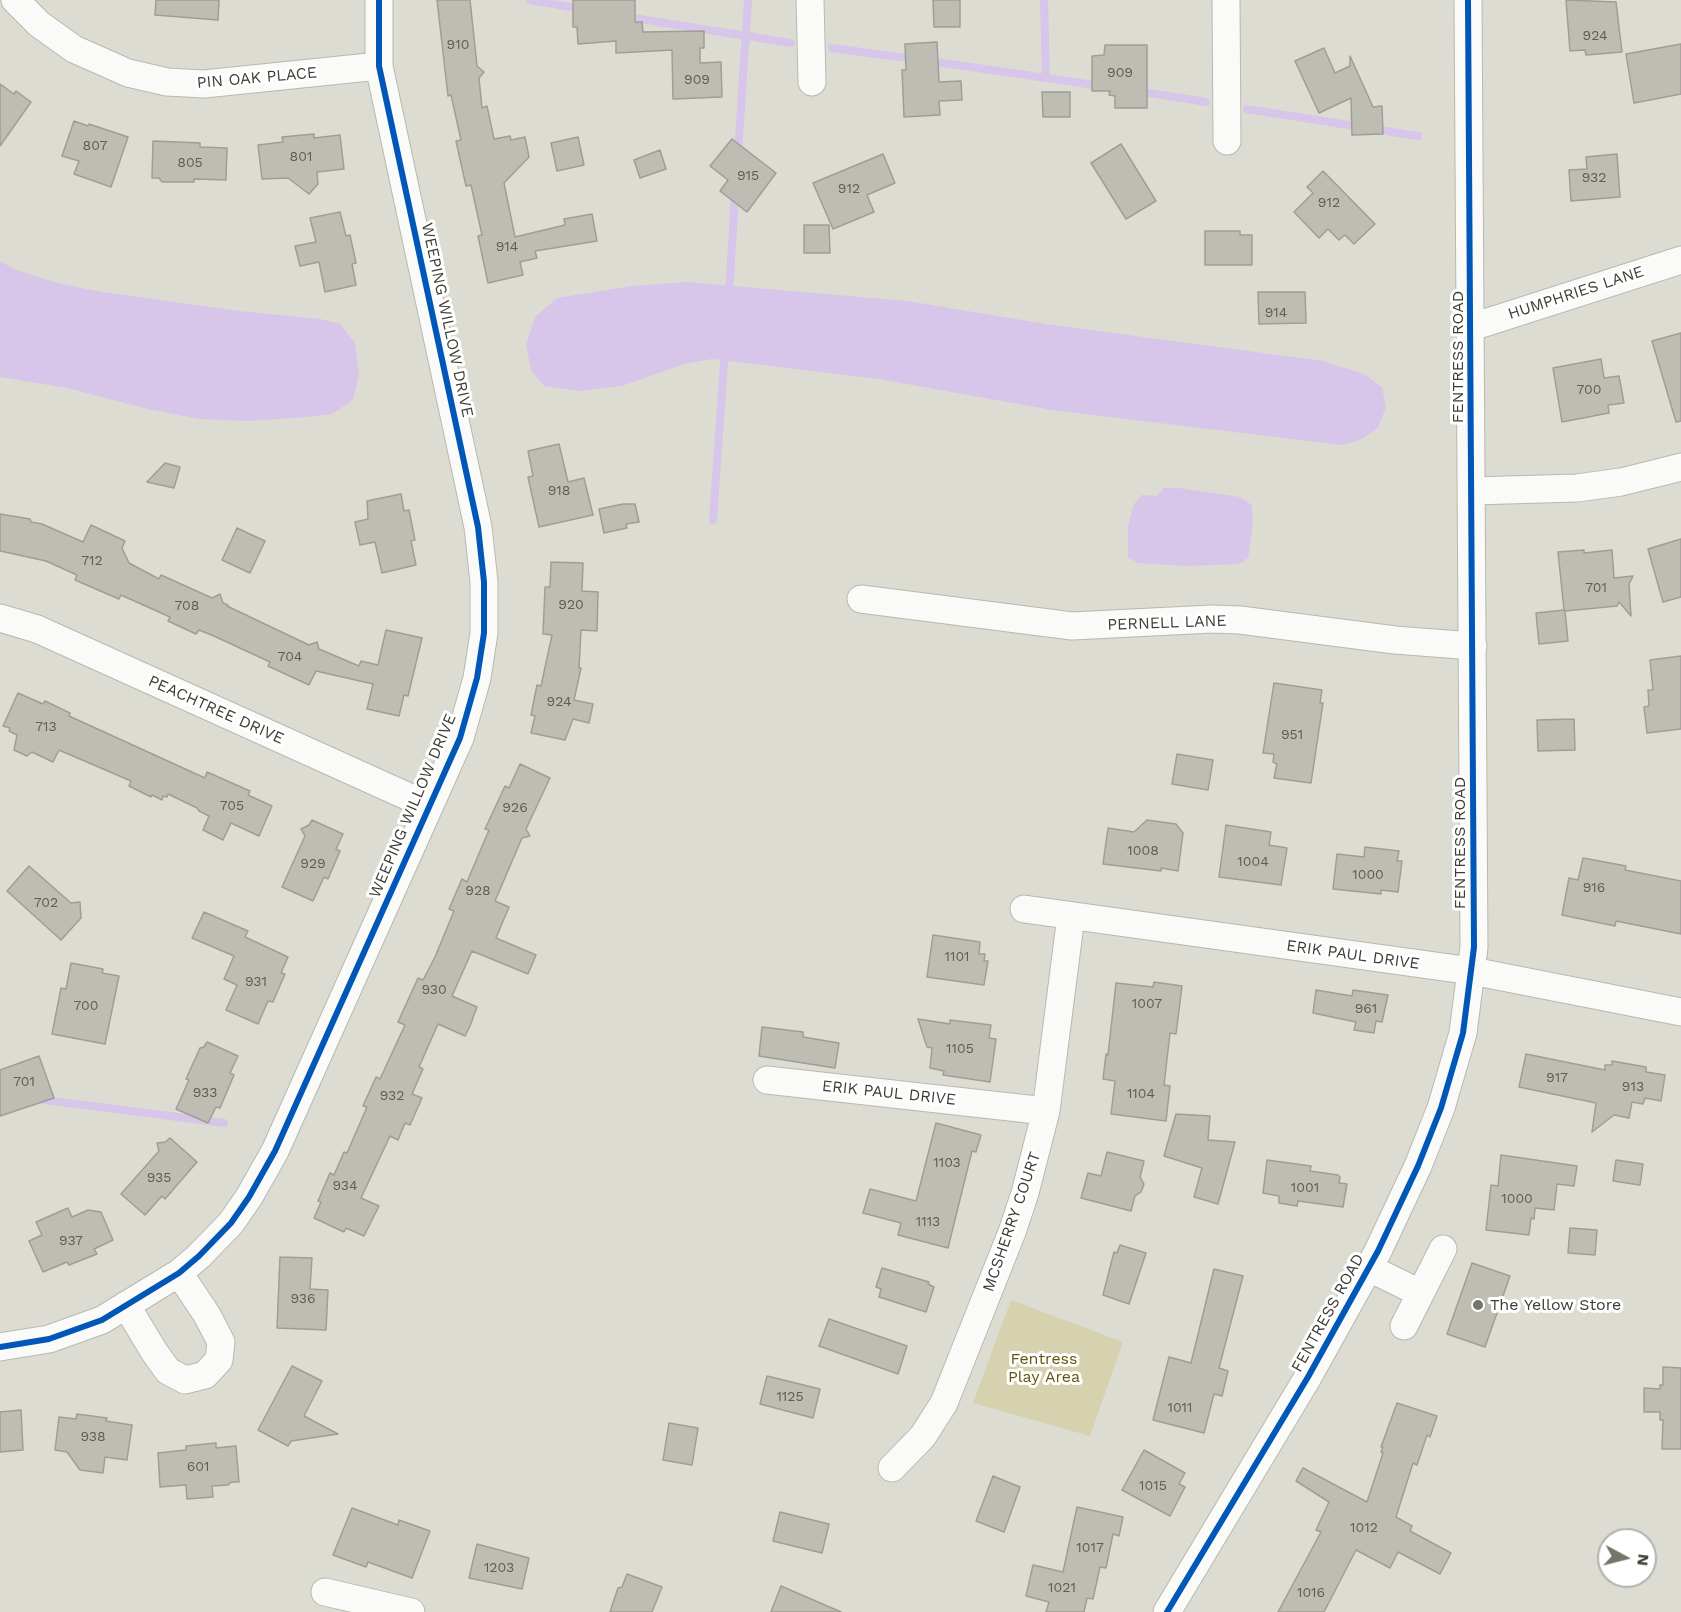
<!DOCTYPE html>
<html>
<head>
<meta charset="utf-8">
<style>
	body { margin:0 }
	#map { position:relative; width:1681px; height:1612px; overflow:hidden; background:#dddcd2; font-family:"Work Sans",sans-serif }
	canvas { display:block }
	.north { position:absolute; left:1597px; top:1528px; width:60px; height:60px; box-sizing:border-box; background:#fff; border:2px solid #b2b1ae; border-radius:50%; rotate:97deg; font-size:16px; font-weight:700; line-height:24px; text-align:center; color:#3e3d35 }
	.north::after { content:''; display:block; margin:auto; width:21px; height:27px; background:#76756c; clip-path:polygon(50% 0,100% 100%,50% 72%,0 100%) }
</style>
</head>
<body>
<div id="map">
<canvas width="1681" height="1612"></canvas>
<div class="north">N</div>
</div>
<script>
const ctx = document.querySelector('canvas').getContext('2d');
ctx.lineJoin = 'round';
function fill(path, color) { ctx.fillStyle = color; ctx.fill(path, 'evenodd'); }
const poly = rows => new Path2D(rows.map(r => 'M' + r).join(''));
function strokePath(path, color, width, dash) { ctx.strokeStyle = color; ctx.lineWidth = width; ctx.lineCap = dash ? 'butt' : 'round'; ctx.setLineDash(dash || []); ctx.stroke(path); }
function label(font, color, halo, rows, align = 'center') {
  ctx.font = font + ' "Work Sans",sans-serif'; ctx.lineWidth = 6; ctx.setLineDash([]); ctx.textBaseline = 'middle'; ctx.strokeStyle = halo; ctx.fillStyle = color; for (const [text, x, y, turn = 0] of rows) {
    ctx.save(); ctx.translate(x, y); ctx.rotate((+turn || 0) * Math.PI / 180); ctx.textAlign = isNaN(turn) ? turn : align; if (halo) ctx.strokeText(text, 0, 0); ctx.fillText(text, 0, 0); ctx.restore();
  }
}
fill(poly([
	[1011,1300,1123,1342,1090,1436,973,1403]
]), '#d6d1ae');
fill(poly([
	[0,261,14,269,57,283,102,292,239,311,320,319,340,324,355,343,359,375,353,400,332,414,307,417,247,421,200,419,148,409,67,388,0,377],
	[687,282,907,301,1046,324,1323,361,1364,374,1382,387,1386,407,1378,428,1360,440,1341,445,1052,410,879,379,712,359,684,364,622,386,579,391,544,386,531,370,526,345,535,317,557,298,632,286],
	[1164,488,1178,488,1240,497,1252,505,1253,524,1248,558,1239,564,1187,566,1138,563,1128,557,1128,526,1134,504,1142,495,1157,496]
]), '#d7c5ea');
strokePath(poly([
	[530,0,582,9],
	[1044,0,1046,77],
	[627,17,791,43],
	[832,48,914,59],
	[929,61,1101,86],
	[1137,91,1206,102],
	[1247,109,1361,127],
	[1373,129,1418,136],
	[738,153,748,0],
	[729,294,735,195],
	[713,520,725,350],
	[37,1099,224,1123]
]), '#d7c5ea', 8);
const building = poly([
	[156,0,219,0,218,20,155,15,156,0],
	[437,0,470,0,477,66,484,72,479,78,482,108,487,106,494,139,510,136,511,140,525,137,529,157,504,183,515,237,565,225,564,219,592,214,597,241,535,251,537,258,520,262,523,275,488,283,478,236,482,235,471,185,466,186,456,141,461,140,451,95,448,96,437,0],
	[573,0,635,0,635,22,642,22,643,32,704,31,704,48,700,48,700,63,721,62,722,97,673,99,672,50,616,53,616,41,578,44,577,27,573,27,573,0],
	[933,0,960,0,960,27,934,27,933,0],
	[1566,0,1616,2,1622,52,1586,55,1585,50,1570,51,1566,0],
	[937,42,939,82,961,81,962,100,939,101,940,115,904,117,902,70,906,70,905,44,937,42],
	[1681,44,1681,94,1634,103,1626,54,1681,44],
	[1105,45,1147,45,1147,108,1115,108,1115,96,1109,95,1110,91,1092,91,1092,56,1104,55,1105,45],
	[1324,48,1335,73,1350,66,1350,56,1373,107,1382,106,1383,134,1352,135,1351,98,1319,113,1295,61,1324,48],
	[0,84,14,94,16,91,31,102,0,146,0,84],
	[1042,92,1070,92,1070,117,1043,117,1042,92],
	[74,121,88,126,89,124,128,137,111,187,74,174,79,161,62,156,74,121],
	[314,134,314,138,340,135,344,169,317,172,318,184,309,194,288,178,262,179,258,145,283,142,282,137,314,134],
	[578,137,584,165,557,171,551,143,578,137],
	[732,139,776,173,747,212,720,191,728,180,710,166,732,139],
	[153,141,200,143,200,147,227,148,226,180,194,179,194,182,162,182,159,178,152,178,153,141],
	[1121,144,1156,201,1126,219,1091,163,1121,144],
	[660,150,666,169,640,178,634,160,660,150],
	[883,154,895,183,867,195,874,212,833,229,813,183,883,154],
	[1617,154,1620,197,1571,201,1569,170,1587,169,1586,157,1617,154],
	[1323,171,1375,224,1354,244,1345,235,1339,240,1328,229,1319,238,1294,212,1313,193,1307,187,1323,171],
	[340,212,346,236,350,235,356,263,352,264,356,285,325,292,319,262,300,266,295,246,316,242,310,218,340,212],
	[804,225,829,225,830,253,804,253,804,225],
	[1205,231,1240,231,1240,235,1252,235,1252,265,1205,265,1205,231],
	[1258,292,1305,292,1306,323,1259,324,1258,292],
	[1681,333,1681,421,1676,422,1652,341,1681,333],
	[1601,359,1604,378,1619,376,1624,403,1608,405,1609,413,1562,422,1553,368,1601,359],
	[559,444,568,482,584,478,593,515,539,527,528,477,533,476,528,451,559,444],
	[165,463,180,467,174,488,147,482,165,463],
	[401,494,404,511,409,510,415,540,411,541,416,565,382,573,375,542,360,545,355,522,368,519,367,501,401,494],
	[623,504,635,504,639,522,626,524,627,528,604,533,599,509,623,504],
	[0,514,30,519,31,522,42,524,83,542,91,525,125,541,122,548,129,563,159,579,161,575,212,598,220,594,223,603,228,605,227,606,309,645,317,642,319,649,359,666,361,661,378,665,386,630,422,638,408,696,404,695,399,716,367,709,373,684,316,671,309,685,268,666,270,662,214,636,199,630,196,634,168,621,170,617,121,595,119,599,75,580,77,575,46,561,0,551,0,514],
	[237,528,265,541,250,573,222,560,237,528],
	[1681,539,1681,597,1663,602,1648,549,1681,539],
	[1584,550,1584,553,1612,550,1614,578,1633,576,1629,584,1631,616,1619,602,1617,606,1565,611,1568,641,1539,644,1536,613,1564,610,1558,552,1584,550],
	[551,562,583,563,582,591,598,592,597,631,581,630,579,668,581,668,574,700,593,704,589,723,573,719,565,740,531,733,535,716,531,715,537,685,541,686,552,635,543,634,545,587,550,587,551,562],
	[1681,656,1681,729,1647,733,1644,707,1649,706,1648,690,1653,690,1650,660,1681,656],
	[1274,683,1322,690,1320,703,1323,703,1311,783,1274,778,1277,764,1273,762,1274,754,1263,753,1274,683],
	[18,693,43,704,45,701,70,713,69,716,205,778,207,772,250,791,248,795,272,806,259,836,231,823,223,840,203,830,209,816,199,811,197,808,168,794,167,797,163,796,162,800,152,795,151,797,129,786,131,781,59,750,53,762,32,752,27,756,14,750,17,735,9,731,10,728,3,726,18,693],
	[1574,719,1575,750,1538,751,1537,720,1574,719],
	[1177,754,1213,760,1208,790,1172,784,1177,754],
	[520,764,550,778,526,829,530,836,522,838,495,901,509,907,496,938,536,955,528,974,472,951,452,996,477,1007,470,1026,465,1036,438,1024,419,1067,423,1069,412,1094,422,1098,410,1125,405,1123,398,1140,390,1136,361,1198,379,1206,364,1236,346,1228,344,1232,314,1218,321,1202,318,1201,330,1173,334,1175,344,1152,347,1153,367,1107,363,1106,376,1077,380,1079,405,1025,398,1022,418,978,423,980,435,957,454,911,449,909,462,879,467,882,489,830,485,829,505,786,509,788,520,764],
	[312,820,343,834,336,849,340,851,328,879,324,877,313,901,282,887,305,836,301,829,309,825,312,820],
	[1147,820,1176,824,1183,833,1178,871,1161,868,1161,871,1103,864,1108,828,1134,832,1147,820],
	[1226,825,1271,832,1269,845,1287,848,1281,885,1219,877,1226,825],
	[1365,847,1399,851,1397,861,1402,861,1398,892,1381,890,1381,894,1333,889,1337,854,1364,857,1365,847],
	[1583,858,1626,866,1625,870,1681,881,1681,934,1616,921,1615,926,1562,915,1569,878,1578,880,1583,858],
	[29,866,71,903,80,902,81,918,61,940,7,891,29,866],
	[204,912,248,931,245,937,288,957,281,973,285,974,273,1002,268,1001,258,1024,226,1010,237,985,224,979,234,956,192,938,204,912],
	[933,935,980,942,979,954,985,954,984,961,988,961,984,985,927,977,933,935],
	[71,963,103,969,102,973,119,976,105,1044,52,1034,61,988,66,989,71,963],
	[1154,982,1182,986,1176,1034,1170,1033,1164,1085,1170,1086,1166,1121,1111,1114,1115,1081,1103,1079,1106,1054,1108,1055,1116,983,1153,987,1154,982],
	[1316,990,1352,996,1353,990,1388,995,1382,1022,1376,1021,1374,1033,1354,1030,1356,1022,1313,1013,1316,990],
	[918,1019,950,1024,950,1020,991,1025,989,1038,996,1039,990,1082,943,1075,944,1071,930,1068,932,1048,927,1047,918,1019],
	[762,1027,803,1032,803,1037,839,1043,835,1068,759,1056,762,1027],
	[207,1042,238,1056,230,1073,234,1075,220,1108,216,1107,208,1123,176,1109,189,1080,186,1079,200,1048,204,1047,207,1042],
	[1526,1054,1605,1070,1605,1065,1612,1065,1612,1061,1646,1067,1646,1072,1665,1075,1661,1101,1645,1098,1643,1104,1632,1102,1629,1118,1614,1115,1592,1132,1596,1103,1519,1087,1526,1054],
	[39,1056,54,1098,0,1116,0,1070,39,1056],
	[1176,1114,1210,1116,1208,1140,1235,1142,1218,1204,1194,1197,1202,1168,1164,1156,1176,1114],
	[936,1123,981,1135,976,1152,972,1151,948,1248,898,1235,901,1223,863,1213,870,1189,916,1201,936,1123],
	[170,1138,197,1162,165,1199,162,1196,145,1215,121,1194,159,1151,157,1143,165,1142,170,1138],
	[1107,1152,1144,1161,1140,1177,1144,1184,1141,1192,1135,1196,1131,1211,1081,1198,1088,1173,1101,1176,1107,1152],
	[1501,1155,1577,1166,1574,1186,1557,1184,1554,1210,1535,1208,1534,1219,1531,1218,1529,1235,1486,1230,1491,1185,1498,1186,1501,1155],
	[1267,1160,1311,1166,1310,1171,1338,1175,1340,1177,1339,1183,1347,1184,1343,1207,1298,1201,1297,1206,1279,1203,1279,1196,1263,1193,1267,1160],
	[1616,1160,1643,1164,1640,1185,1613,1181,1616,1160],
	[68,1208,72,1217,88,1210,101,1212,113,1240,94,1249,97,1254,69,1265,67,1262,43,1272,29,1241,42,1235,36,1222,68,1208],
	[1570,1228,1597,1230,1595,1255,1568,1253,1570,1228],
	[1120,1245,1146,1253,1129,1304,1103,1295,1114,1252,1117,1253,1120,1245],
	[280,1257,312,1258,310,1289,328,1290,326,1330,277,1328,280,1257],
	[1472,1263,1510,1276,1485,1347,1447,1334,1472,1263],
	[882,1268,929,1282,928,1284,934,1287,926,1312,879,1297,881,1289,876,1287,882,1268],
	[1214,1269,1243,1276,1219,1368,1228,1371,1222,1396,1214,1394,1204,1433,1153,1420,1169,1357,1191,1363,1214,1269],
	[829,1319,907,1346,898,1374,819,1346,829,1319],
	[292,1366,322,1381,304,1416,338,1434,291,1441,288,1446,258,1430,292,1366],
	[1663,1367,1681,1368,1681,1449,1662,1449,1663,1420,1660,1420,1660,1412,1644,1412,1644,1388,1660,1389,1660,1385,1663,1385,1663,1367],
	[767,1376,820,1389,813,1418,760,1404,767,1376],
	[1397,1403,1437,1416,1430,1437,1427,1435,1417,1465,1413,1463,1396,1517,1412,1526,1410,1531,1451,1553,1440,1574,1398,1552,1390,1568,1356,1550,1324,1612,1278,1612,1321,1532,1316,1530,1329,1502,1296,1481,1303,1468,1367,1502,1383,1453,1381,1452,1383,1447,1381,1447,1397,1403],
	[21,1410,23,1450,0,1452,0,1412,21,1410],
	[77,1414,107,1418,106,1421,132,1425,127,1460,105,1457,103,1473,80,1470,67,1452,55,1450,59,1417,76,1419,77,1414],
	[669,1423,698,1428,692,1465,663,1460,669,1423],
	[216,1443,216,1448,236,1446,239,1482,231,1482,228,1485,212,1486,213,1497,187,1499,186,1485,160,1487,158,1453,186,1450,186,1446,216,1443],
	[1144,1450,1185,1473,1179,1484,1185,1487,1170,1516,1122,1490,1144,1450],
	[993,1476,1020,1487,1004,1532,976,1521,993,1476],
	[1077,1507,1123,1517,1119,1536,1113,1534,1106,1568,1100,1567,1093,1599,1087,1598,1084,1612,1046,1612,1049,1602,1026,1596,1033,1565,1063,1572,1077,1507],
	[352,1508,398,1525,399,1520,430,1531,412,1578,368,1562,366,1567,333,1555,352,1508],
	[780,1512,829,1524,822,1553,773,1541,780,1512],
	[477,1544,529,1558,522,1589,469,1578,477,1544],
	[627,1574,662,1587,652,1612,610,1612,618,1588,622,1587,627,1574],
	[781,1586,841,1612,771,1612,781,1586]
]);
fill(building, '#bebdb4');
strokePath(building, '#9f9e96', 1.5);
const minor = poly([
	[15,0,39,24,74,49,128,73,167,82,204,84,379,66],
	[810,0,812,82],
	[1226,0,1227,141],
	[1472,327,1681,260],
	[1472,491,1577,488,1621,482,1681,467],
	[861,599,1072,626,1212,619,1240,620,1395,640,1473,646],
	[0,618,37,629,429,806],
	[1024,909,1472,971,1681,1012],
	[767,1080,1046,1111],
	[1369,1268,1420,1293],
	[126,1305,155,1353,168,1371,185,1380,205,1375,219,1360,221,1342,207,1315,179,1273],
	[1404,1326,1443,1249],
	[0,1347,49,1339,102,1320,179,1273,199,1256,231,1223,249,1197,275,1151,460,738,477,678,484,633,484,582,478,527,379,66,379,0],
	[892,1468,923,1436,944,1403,1012,1232,1025,1193,1046,1111,1071,916],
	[325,1592,411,1612],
	[1167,1612,1308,1377,1378,1251,1418,1166,1441,1108,1463,1033,1474,947,1468,0]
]);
strokePath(minor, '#b9b8b0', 29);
strokePath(minor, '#fafaf8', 27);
strokePath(poly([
	[0,1347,49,1339,102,1320,179,1273,199,1256,231,1223,249,1197,275,1151,460,738,477,678,484,633,484,582,478,527,379,66,379,0],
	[1167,1612,1308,1377,1378,1251,1418,1166,1441,1108,1463,1033,1474,947,1468,0]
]), '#0057b8', 6);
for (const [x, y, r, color] of [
	[1478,1305,6,"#76756c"]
]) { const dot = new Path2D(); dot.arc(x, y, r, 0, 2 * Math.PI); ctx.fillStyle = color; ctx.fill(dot); strokePath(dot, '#fff', 2); }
label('14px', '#5e5d55', null, [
	["924",1595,36],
	["910",458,45],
	["909",1120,73],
	["909",697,80],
	["807",95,146],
	["801",301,157],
	["805",190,163],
	["915",748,176],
	["932",1594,178],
	["912",849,189],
	["912",1329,203],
	["914",507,247],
	["914",1276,313],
	["700",1589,390],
	["918",559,491],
	["712",92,561],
	["701",1596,588],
	["920",571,605],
	["708",187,606],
	["704",290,657],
	["924",559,702],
	["713",46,727],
	["951",1292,735],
	["705",232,806],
	["926",515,808],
	["1008",1143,851],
	["1004",1253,862],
	["929",313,864],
	["1000",1368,875],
	["916",1594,888],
	["928",478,891],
	["702",46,903],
	["1101",957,957],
	["931",256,982],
	["930",434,990],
	["1007",1147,1004],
	["700",86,1006],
	["961",1366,1009],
	["1105",960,1049],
	["917",1557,1078],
	["701",24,1082],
	["913",1633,1087],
	["933",205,1093],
	["1104",1141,1094],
	["932",392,1096],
	["1103",947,1163],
	["935",159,1178],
	["934",345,1186],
	["1001",1305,1188],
	["1000",1517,1199],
	["1113",928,1222],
	["937",71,1241],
	["936",303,1299],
	["1125",790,1397],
	["1011",1180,1408],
	["938",93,1437],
	["601",198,1467],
	["1015",1153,1486],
	["1012",1364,1528],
	["1017",1090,1548],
	["1203",499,1568],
	["1021",1062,1588],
	["1016",1311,1593]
]);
label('16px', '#3e3d35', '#fff', [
	["PIN OAK PLACE",257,78,-5],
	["HUMPHRIES LANE",1576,293,-18],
	["WEEPING WILLOW DRIVE",447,320,78],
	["FENTRESS ROAD",1458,357,-90],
	["PERNELL LANE",1167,623,-2],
	["PEACHTREE DRIVE",216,710,24],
	["WEEPING WILLOW DRIVE",413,806,-67],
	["FENTRESS ROAD",1460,843,-90],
	["ERIK PAUL DRIVE",1353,955,8],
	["ERIK PAUL DRIVE",889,1093,6],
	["MCSHERRY COURT",1012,1222,-71],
	["FENTRESS ROAD",1328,1313,-61]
]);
label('16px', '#3e3d35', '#fff', [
	["The Yellow Store",1490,1305]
], 'left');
label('16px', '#61560b', '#fff', [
	["Fentress",1044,1359],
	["Play Area",1044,1377]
]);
</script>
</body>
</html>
